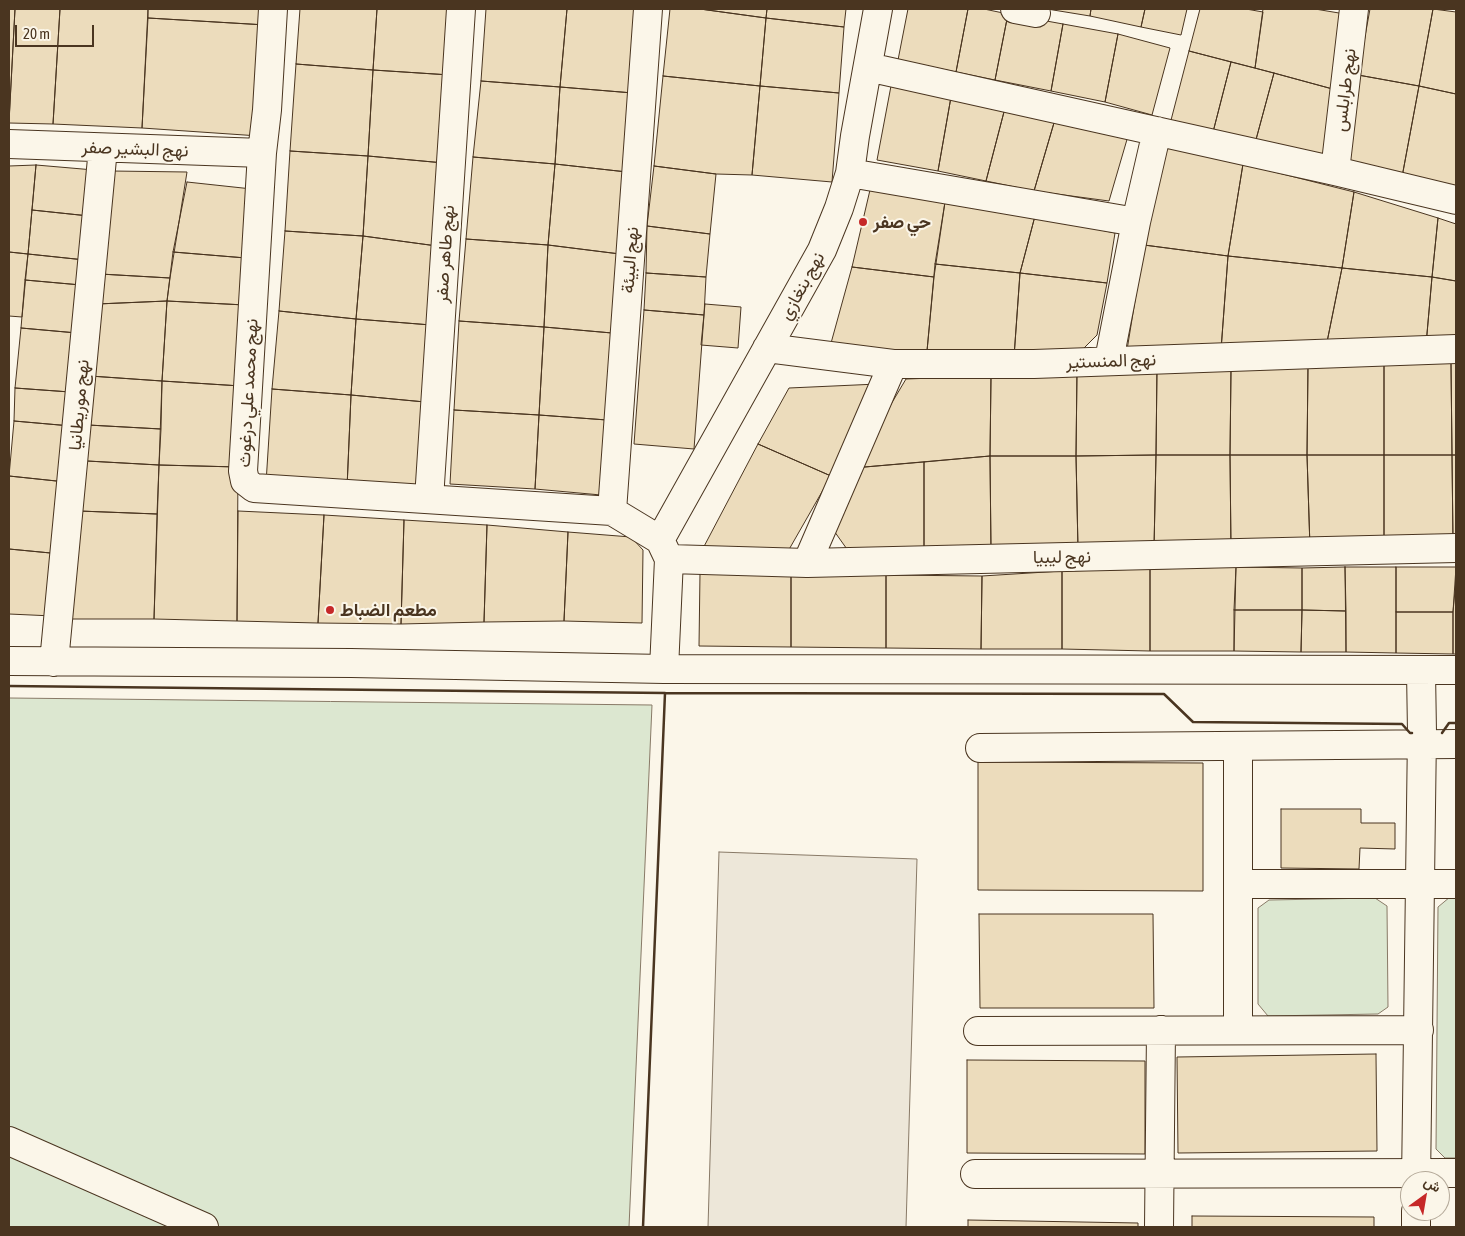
<!DOCTYPE html>
<html>
<head>
<meta charset="utf-8">
<style>
	body { margin:0 }
	#map { position:relative; width:1465px; height:1236px; overflow:hidden; background:#fbf6e9; font-family:"Asap Condensed",Vazirmatn,sans-serif }
	canvas { display:block }
	.frame { position:absolute; inset:0; border:10px solid #4a3520; pointer-events:none }
	.north { position:absolute; left:1400px; top:1171px; width:50px; height:50px; box-sizing:border-box; background:#fbf6e9; border:1px solid #b4a999; border-radius:50%; rotate:32deg; font-size:14px; font-weight:700; line-height:20px; text-align:center; color:#4a3520 }
	.north::after { content:''; display:block; margin:auto; width:18px; height:22px; background:#c62828; clip-path:polygon(50% 0,100% 100%,50% 72%,0 100%) }
	.scale { position:absolute; left:15px; top:25px; width:79px; height:22px; box-sizing:border-box; border:2px solid #4a3520; border-top:0; padding-left:6px; font-size:15px; line-height:18px; white-space:nowrap; color:#4a3520; -webkit-text-stroke:4px #fbf6e9; paint-order:stroke }
</style>
</head>
<body>
<div id="map">
<canvas width="1465" height="1236"></canvas>
<div class="frame"></div>
<div class="north">ش</div>
<div class="scale">20 m</div>
</div>
<script>
const ctx = document.querySelector('canvas').getContext('2d');
ctx.lineJoin = 'round';
function fill(path, color) { ctx.fillStyle = color; ctx.fill(path, 'evenodd'); }
const poly = rows => new Path2D(rows.map(r => 'M' + r).join(''));
function strokePath(path, color, width, dash) { ctx.strokeStyle = color; ctx.lineWidth = width; ctx.lineCap = dash ? 'butt' : 'round'; ctx.setLineDash(dash || []); ctx.stroke(path); }
function label(font, color, halo, rows, align = 'center') {
  ctx.font = font + ' "Asap Condensed",Vazirmatn,sans-serif'; ctx.lineWidth = 4; ctx.setLineDash([]); ctx.textBaseline = 'middle'; ctx.strokeStyle = halo; ctx.fillStyle = color; for (const [text, x, y, turn = 0] of rows) {
    ctx.save(); ctx.translate(x, y); ctx.rotate((+turn || 0) * Math.PI / 180); ctx.textAlign = isNaN(turn) ? turn : align; if (halo) ctx.strokeText(text, 0, 0); ctx.fillText(text, 0, 0); ctx.restore();
  }
}
const green = poly([
	[9,698,652,705,629,1227,9,1227,9,698],
	[1450,897,1456,897,1456,1158,1445,1158,1436,1149,1438,907,1450,897],
	[1375,898,1387,906,1388,1007,1378,1014,1268,1016,1258,1004,1258,908,1269,900,1375,898]
]);
fill(green, '#dce7d0');
strokePath(green, '#887966', 1);
const parking = poly([
	[719,852,917,859,906,1227,708,1227,719,852]
]);
fill(parking, '#ede7d9');
strokePath(parking, '#887966', 1);
const building = poly([
	[9,9,15,9,9,121,9,9],
	[15,9,60,9,53,124,9,123,15,9],
	[60,9,148,9,142,128,53,124,60,9],
	[148,9,267,9,266,25,148,18,148,9],
	[300,9,377,9,373,70,296,64,300,9],
	[377,9,453,9,450,75,373,70,377,9],
	[486,9,567,9,560,87,481,81,486,9],
	[567,9,640,9,633,93,560,87,567,9],
	[670,9,700,9,766,18,760,86,663,76,670,9],
	[700,9,767,9,766,18,700,9],
	[767,9,846,9,844,27,766,18,767,9],
	[908,9,968,9,956,72,898,60,908,9],
	[968,9,984,9,1008,14,995,80,956,72,968,9],
	[1047,9,1091,9,1090,16,1047,9],
	[1091,9,1145,9,1141,27,1090,16,1091,9],
	[1145,9,1187,9,1181,35,1141,27,1145,9],
	[1200,9,1246,9,1263,12,1255,68,1189,51,1200,9],
	[1263,9,1315,9,1345,14,1340,91,1255,68,1263,9],
	[1370,9,1433,9,1419,86,1358,75,1370,9],
	[1433,9,1456,12,1456,94,1419,86,1433,9],
	[1008,14,1063,24,1051,91,995,80,1008,14],
	[148,18,266,25,259,136,142,128,148,18],
	[766,18,844,27,839,93,760,86,766,18],
	[1063,24,1118,34,1105,102,1051,91,1063,24],
	[1118,34,1170,48,1152,115,1105,102,1118,34],
	[1189,51,1231,62,1212,136,1170,124,1189,51],
	[1231,62,1274,73,1254,147,1212,136,1231,62],
	[296,64,373,70,368,156,290,151,296,64],
	[373,70,450,75,444,163,368,156,373,70],
	[1274,73,1340,91,1327,162,1254,147,1274,73],
	[1358,75,1419,86,1402,177,1340,163,1358,75],
	[663,76,760,86,752,175,716,174,654,166,663,76],
	[481,81,560,87,555,164,473,157,481,81],
	[760,86,839,93,832,182,752,175,760,86],
	[891,86,951,97,938,171,877,160,891,86],
	[1419,86,1456,94,1456,189,1402,177,1419,86],
	[560,87,633,93,627,172,555,164,560,87],
	[951,97,1005,108,986,181,938,171,951,97],
	[1005,108,1056,116,1034,191,986,181,1005,108],
	[1056,116,1128,136,1109,201,1034,191,1056,116],
	[1164,146,1243,164,1228,256,1144,245,1164,146],
	[290,151,368,156,363,236,285,231,290,151],
	[368,156,444,163,437,246,363,236,368,156],
	[473,157,555,164,548,245,466,239,473,157],
	[555,164,627,172,620,254,548,245,555,164],
	[1243,164,1354,192,1342,268,1228,256,1243,164],
	[36,165,94,170,89,216,32,210,36,165],
	[36,165,28,254,9,252,9,166,36,165],
	[654,166,716,174,710,234,647,226,654,166],
	[111,171,187,172,170,278,100,274,111,171],
	[187,182,252,189,246,258,173,252,187,182],
	[870,190,945,202,934,277,852,267,870,190],
	[1354,192,1438,218,1432,277,1342,268,1354,192],
	[945,202,1035,216,1020,273,935,264,945,202],
	[32,210,89,216,85,260,28,254,32,210],
	[1035,216,1115,233,1107,283,1020,273,1035,216],
	[1438,218,1456,224,1456,281,1432,277,1438,218],
	[647,226,710,234,706,277,646,273,647,226],
	[285,231,363,236,356,319,279,311,285,231],
	[363,236,437,246,431,325,356,319,363,236],
	[466,239,548,245,544,327,459,321,466,239],
	[548,245,620,254,612,333,544,327,548,245],
	[1144,245,1228,256,1221,350,1127,350,1144,245],
	[9,252,28,254,22,317,9,316,9,252],
	[173,252,246,258,245,305,167,301,173,252],
	[28,254,85,260,81,285,25,280,28,254],
	[1228,256,1342,268,1326,347,1221,350,1228,256],
	[935,264,1020,273,1014,357,927,351,935,264],
	[852,267,934,277,927,351,828,354,852,267],
	[1342,268,1432,277,1426,345,1326,347,1342,268],
	[646,273,706,277,704,315,644,310,646,273],
	[1020,273,1107,283,1097,335,1079,353,1014,357,1020,273],
	[100,274,170,278,167,301,97,304,100,274],
	[1432,277,1456,281,1456,345,1426,345,1432,277],
	[25,280,81,285,77,333,21,328,25,280],
	[167,301,245,305,241,386,162,381,167,301],
	[167,301,162,381,90,376,97,304,167,301],
	[705,304,741,307,738,348,701,345,705,304],
	[644,310,704,315,694,449,634,444,644,310],
	[279,311,356,319,351,395,272,389,279,311],
	[356,319,431,325,425,402,351,395,356,319],
	[459,321,544,327,539,415,454,410,459,321],
	[544,327,612,333,607,420,539,415,544,327],
	[21,328,77,333,70,392,15,388,21,328],
	[1451,363,1456,363,1456,455,1452,455,1451,363],
	[1451,363,1452,455,1384,455,1384,364,1451,363],
	[1384,364,1384,455,1307,455,1308,365,1384,364],
	[1308,365,1307,455,1230,455,1231,369,1308,365],
	[1157,367,1231,369,1230,455,1156,455,1157,367],
	[1157,367,1156,455,1076,456,1077,370,1157,367],
	[1077,370,1076,456,990,456,991,376,1077,370],
	[90,376,162,381,161,429,88,425,90,376],
	[991,376,990,456,853,468,906,379,991,376],
	[162,381,241,386,238,467,159,465,162,381],
	[878,384,831,476,758,444,789,388,878,384],
	[15,388,70,392,71,426,14,421,15,388],
	[272,389,351,395,347,488,266,483,272,389],
	[351,395,425,402,424,490,347,488,351,395],
	[454,410,539,415,535,489,450,484,454,410],
	[539,415,607,420,601,495,535,489,539,415],
	[14,421,71,426,66,482,9,476,14,421],
	[88,425,161,429,159,465,87,461,88,425],
	[758,444,831,476,787,553,700,554,758,444],
	[1156,455,1230,455,1231,550,1154,548,1156,455],
	[1156,455,1154,548,1078,549,1076,456,1156,455],
	[1230,455,1307,455,1310,548,1231,550,1230,455],
	[1307,455,1384,455,1384,542,1310,548,1307,455],
	[1384,455,1452,455,1453,542,1384,542,1384,455],
	[1452,455,1456,455,1456,542,1453,542,1452,455],
	[990,456,1076,456,1078,549,991,551,990,456],
	[990,456,991,551,924,552,924,462,990,456],
	[87,461,159,465,157,514,79,511,87,461],
	[924,462,924,552,849,552,827,521,853,468,924,462],
	[159,465,238,467,237,621,154,619,159,465],
	[9,476,66,482,61,554,9,549,9,476],
	[79,511,157,514,154,619,69,619,79,511],
	[238,511,324,515,318,623,237,621,238,511],
	[324,515,404,520,401,624,318,623,324,515],
	[404,520,487,525,484,622,401,624,404,520],
	[487,525,568,532,564,621,484,622,487,525],
	[568,532,631,537,643,550,642,623,564,621,568,532],
	[9,549,61,554,53,616,9,614,9,549],
	[1236,567,1302,568,1302,610,1234,610,1236,567],
	[1236,567,1234,651,1150,651,1150,569,1236,567],
	[1345,567,1396,567,1396,653,1346,652,1345,567],
	[1345,567,1346,611,1302,610,1302,568,1345,567],
	[1396,567,1456,567,1453,612,1396,612,1396,567],
	[1150,569,1150,651,1062,649,1062,571,1150,569],
	[1062,571,1062,649,981,649,982,576,1062,571],
	[700,573,791,574,791,647,699,646,700,573],
	[791,574,886,575,886,648,791,647,791,574],
	[886,575,982,576,981,649,886,648,886,575],
	[1456,580,1456,654,1453,654,1453,612,1456,580],
	[1234,610,1302,610,1301,652,1234,651,1234,610],
	[1302,610,1346,611,1346,652,1301,652,1302,610],
	[1396,612,1453,612,1453,654,1396,653,1396,612],
	[978,762,1203,763,1203,891,978,890,978,762],
	[1281,809,1361,809,1361,823,1395,823,1395,849,1360,848,1359,869,1281,868,1281,809],
	[979,914,1153,914,1154,1008,980,1008,979,914],
	[1376,1054,1377,1151,1178,1153,1177,1057,1376,1054],
	[967,1060,1145,1061,1145,1154,967,1153,967,1060],
	[1192,1216,1374,1217,1374,1227,1192,1227,1192,1216],
	[968,1220,1138,1223,1138,1227,968,1227,968,1220]
]);
fill(building, '#ecdcbc');
strokePath(building, '#4a3520', 1);
const minor = poly([
	[273,9,267,110,262,153,243,471,245,481,254,488,612,511,660,540,669,559,664,669],
	[1015,9,1036,13],
	[868,67,1335,171,1456,200],
	[9,144,262,153],
	[1335,171,1354,9],
	[850,173,1136,222],
	[767,348,893,364,1034,364,1456,349],
	[1109,360,1136,222,1157,131],
	[429,499,461,9],
	[612,511,648,9],
	[660,540,822,250,839,208,850,173,855,136,878,9],
	[669,559,807,563,1456,548],
	[807,563,893,364],
	[9,661,351,663,664,669,1456,670],
	[54,662,103,148],
	[980,748,1456,744],
	[1238,884,1456,884],
	[1238,1030,1238,747],
	[978,1031,1419,1030],
	[9,1141,204,1227],
	[975,1174,1456,1173],
	[1416,1181,1422,733,1421,671],
	[1159,1227,1161,1030],
	[1416,1227,1416,1211]
]);
strokePath(minor, '#4a3520', 30);
strokePath(minor, '#fbf6e9', 28);
strokePath(poly([
	[9,686,665,693,643,1227],
	[665,693,1164,694,1193,722,1402,724,1410,733,1412,733],
	[1442,733,1449,723,1456,723]
]), '#4a3520', 2.5);
for (const [x, y, r, color] of [
	[863,222,5,"#c62828"],
	[330,610,5,"#c62828"]
]) { const dot = new Path2D(); dot.arc(x, y, r, 0, 2 * Math.PI); ctx.fillStyle = color; ctx.fill(dot); strokePath(dot, '#fbf6e9', 2); }
label('18px', '#4a3520', '#fbf6e9', [
	["نهج طرابلس",1345,90,-83],
	["نهج البشير صفر",135,149,2],
	["نهج طاهر صفر",445,254,-86],
	["نهج البيئة",630,260,-86],
	["نهج بنغازي",802,286,-61],
	["نهج المنستير",1111,361,-2],
	["نهج محمد علي درغوث",248,393,-87],
	["نهج موريطانيا",79,405,-85],
	["نهج ليبيا",1062,557,-1]
]);
label('bold 18px', '#4a3520', '#fbf6e9', [
	["حي صفر",873,222],
	["مطعم الضباط",340,610]
], 'left');
</script>
</body>
</html>
